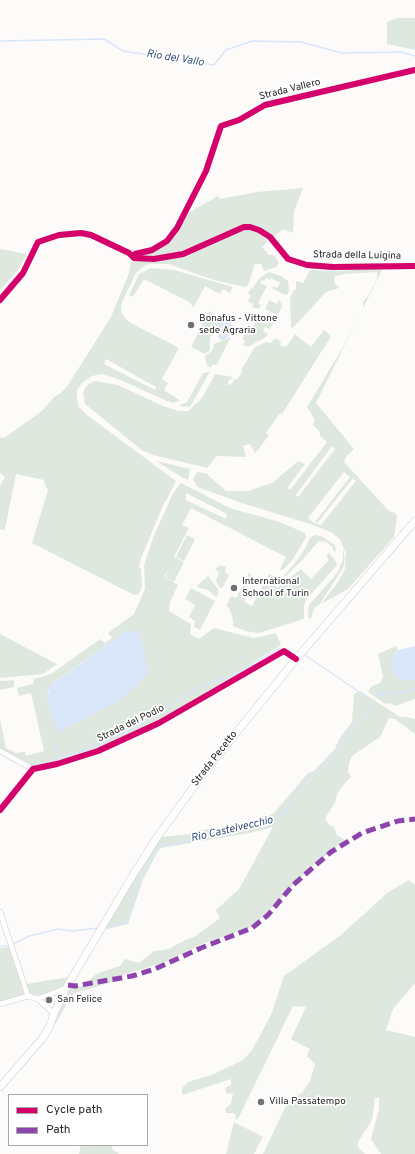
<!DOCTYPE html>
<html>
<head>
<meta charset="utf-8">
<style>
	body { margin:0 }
	#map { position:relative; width:415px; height:1154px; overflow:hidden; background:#fdfbfa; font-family:Overpass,sans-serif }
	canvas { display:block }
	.legend { position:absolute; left:8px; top:1094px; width:140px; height:52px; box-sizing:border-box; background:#fff; border:1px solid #a9a8a8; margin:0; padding:5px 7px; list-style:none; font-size:12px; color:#282626 }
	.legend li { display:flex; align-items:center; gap:8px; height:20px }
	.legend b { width:20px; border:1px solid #a9a8a8 }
</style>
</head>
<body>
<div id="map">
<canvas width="415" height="1154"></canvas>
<ul class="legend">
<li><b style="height:5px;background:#d6006c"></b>Cycle path</li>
<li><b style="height:5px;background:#8e44ad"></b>Path</li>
</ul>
</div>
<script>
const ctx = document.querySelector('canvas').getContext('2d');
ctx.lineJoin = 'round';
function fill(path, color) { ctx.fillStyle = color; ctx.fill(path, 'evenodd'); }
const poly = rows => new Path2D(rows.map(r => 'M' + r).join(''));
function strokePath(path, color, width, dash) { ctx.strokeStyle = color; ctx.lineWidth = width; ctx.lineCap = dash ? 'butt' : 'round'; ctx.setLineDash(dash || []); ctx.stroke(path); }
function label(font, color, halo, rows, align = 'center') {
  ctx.font = font + ' Overpass,sans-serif'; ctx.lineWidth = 3.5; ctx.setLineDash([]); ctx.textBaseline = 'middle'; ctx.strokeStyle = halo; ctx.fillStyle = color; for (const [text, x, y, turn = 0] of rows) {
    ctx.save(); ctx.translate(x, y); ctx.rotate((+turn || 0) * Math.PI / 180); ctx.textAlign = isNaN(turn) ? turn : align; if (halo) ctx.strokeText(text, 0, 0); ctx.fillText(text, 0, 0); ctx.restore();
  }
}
fill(poly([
	[397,18,415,18,415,50,387,44,387,22],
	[303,188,294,211,293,233,283,229,273,238,256,226,250,225,178,252,147,257,145,254,167,242,188,213,218,196,220,199,257,192],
	[247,229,262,234,267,242,262,247,269,255,274,255,279,263,276,267,264,271,261,264,255,264,248,285,245,287,214,280,168,264,150,264,144,266,136,273,123,300,121,306,122,314,129,322,179,348,162,379,168,383,164,390,179,400,182,400,173,403,167,401,118,379,102,374,92,376,83,382,77,390,77,399,79,407,87,415,176,481,166,501,165,501,141,558,139,567,141,568,142,586,139,594,134,595,32,543,48,490,45,485,44,480,16,474,6,524,4,530,0,529,0,486,5,477,0,473,0,437,4,438,42,411,54,397,62,392,68,385,111,317,129,273,131,261,160,261,178,257],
	[106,359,156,387,156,388,155,390,104,364],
	[0,249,27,254,18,270,0,290],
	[151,268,174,270,233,287,230,293,223,289,220,294,205,286,194,307,189,302,144,279,133,297,129,295,139,274],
	[360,269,382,270,316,403,354,449,346,457,344,462,389,511,395,513,397,516,396,525,394,537,389,543,348,589,321,604,338,582,345,569,346,553,340,540,333,533,313,525,245,504,197,487,193,479,197,472,203,473,207,474,226,491,248,491,272,483,298,461,305,464,287,488,290,490,327,442,320,436,320,432,313,425,315,420,307,407,342,349,363,308,363,302,368,296,377,279,377,272,345,274,335,276,334,282,339,288,326,292,293,328,291,327,291,324,290,299,293,291,296,289,296,281,303,283,310,270,339,271],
	[332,446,335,449,298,497,296,495],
	[344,472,350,477,315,522,318,522,354,477,353,479,356,481,321,525,314,523,308,518],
	[269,272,281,276,288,281,289,291,287,295,283,294,272,288,273,286,277,288,280,283,271,278,270,280,266,278,264,281,262,280,260,283,267,286,258,303,261,305,259,309,255,308,252,307,253,304,248,301,251,296,248,293,261,277],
	[269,300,277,304,279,300,281,303,282,307,277,315,265,309],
	[209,311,215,314,212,317,223,325,219,332,225,339,226,338,224,340,220,340,217,333,210,337,210,350,205,354,191,347],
	[270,317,275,320,270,329,265,327,263,331,268,334,266,337,248,347,243,345,245,341,242,339,248,327,252,329,257,320,267,324],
	[324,330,331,336,330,338,282,414,280,413,266,433,269,435,258,450,255,453,250,444,243,446,246,457,217,456,207,468,157,456,143,451,85,404,83,393,85,388,90,383,96,381,118,385,163,406,179,411,188,411,202,398,215,374,233,377,228,381,228,385,232,384,234,379,236,380,240,376,242,372,241,370,255,347,266,342,271,343,275,338,281,341,280,345,286,347,295,334,311,347],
	[231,337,217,364,212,365,211,368,207,366,205,356,212,351,214,344],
	[210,372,190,407,178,406,187,402,203,373],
	[156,461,190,469,188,480,183,478],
	[181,483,230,508,280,522,305,533,306,537,293,559,284,569,279,571,286,557,191,508,182,525,189,528,174,557,184,562,174,582,165,577,171,565,164,577,178,585,170,602,169,611,191,624,190,634,199,639,214,628,254,638,276,633,281,645,247,666,259,663,155,722,115,742,57,763,35,767,0,748,0,719,6,748,16,753,25,752,26,756,44,751,31,693,19,696,17,688,33,684,34,679,51,674,100,639,105,643,112,638,108,633,134,614,145,589,144,565,153,538,173,493],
	[186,493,227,514,226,519,186,500],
	[126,631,129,632,50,712,47,697,48,692,53,683],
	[187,535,195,539,184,561,176,557],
	[317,535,323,537,335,545,336,551,334,552,332,547,326,542,319,541,304,558,287,575,282,578,302,554,309,540,312,536],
	[343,547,345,559,343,568,319,605,314,608,311,619,308,617,309,605,337,573,343,560],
	[329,553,335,560,337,565,306,600,304,606,304,619,259,633,245,631,233,626,233,619,229,608,226,606,231,596,236,598,249,573,252,574,243,593,246,598,244,602,252,606,269,574,277,578,273,585,277,588,301,569,311,579,329,560,326,556],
	[220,565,226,567,225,573,229,575,222,588,219,587,216,581,219,573,215,569],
	[208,576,218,589,218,596,216,597,208,590,197,587,198,585],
	[191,588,215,601,200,630,194,627,195,621,189,617,195,605,185,599],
	[0,634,57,664,43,674,0,678],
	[396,646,398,650,394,655,413,680,415,678,415,699,396,706,390,703,385,704,368,692,372,686,380,683,383,676,378,654],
	[14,680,14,687,0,690,0,681],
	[360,691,400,717,406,717,415,719,415,734,395,719,389,718,380,737,352,756,349,763,348,772,351,777,344,784,337,794,335,803,325,818,328,824,334,827,337,835,345,840,310,868,254,926,202,944,163,963,119,976,116,981,75,993,68,1002,49,1035,70,988,83,986,84,983,98,973,120,966,125,959,139,963,154,951,169,949,185,940,194,937,220,918,216,910,239,889,273,827,250,833,161,848,158,851,143,880,128,924,103,930,160,837,190,834,214,827,219,829,240,826,243,823,258,821,274,813,308,773,314,771,335,749,339,739,352,722,354,694],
	[409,880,415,885,415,983,393,1009,386,1030,415,1037,415,1154,381,1154,371,1139,379,1109,379,1098,375,1098,372,1120,358,1142,358,1147,365,1154,263,1154,288,1101,302,1093,310,1081,315,1064,307,1056,310,1049,291,1039,306,1007,293,1006,238,1119,235,1119,236,1115,233,1113,226,1113,225,1109,231,1103,233,1093,226,1094,225,1088,231,1085,231,1079,182,1095,182,1088,188,1082,214,1074,243,1060,252,1050,271,1015,284,976,341,935,387,893],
	[9,947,25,994,0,1002,0,948],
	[69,977,64,986,59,988,37,996,29,995,26,984],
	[234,1122,263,1137,254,1154,226,1154],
	[81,1145,112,1145,112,1149,119,1154,79,1154]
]), '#dfe8df');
fill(poly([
	[214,315,229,322,232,326,231,334,225,339,219,337,223,325,212,317],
	[134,630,138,632,144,650,148,673,136,687,116,702,83,720,58,731,50,712,47,697,51,685,126,631,129,632],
	[415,646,415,678,413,680,403,680,394,675,391,666,394,655,398,650]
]), '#dae7fa');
strokePath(poly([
	[0,41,104,39,123,51,214,65,226,50,252,41,301,42,342,53,400,52,415,56],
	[305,655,368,698],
	[413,680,415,681],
	[375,695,385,693],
	[380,698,386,692,399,694,415,689],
	[56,734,59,729],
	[55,745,58,759],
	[31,766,83,751,135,728,198,688,241,671,280,648],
	[107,927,124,923,129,916,136,887,156,851,161,846,215,836,274,822,291,806,307,782,331,760,355,727,375,703],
	[13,944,29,936,58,929,73,931,98,928],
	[0,946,8,946]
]), '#dae7fa', 1.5);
const minor = poly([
	[129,253,143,253,152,250,167,241,177,228,206,171,221,126,239,120,265,105,415,70],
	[0,300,23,273,38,242,59,235,81,233,91,235,129,253,134,258,154,259,183,254,244,227,250,227,259,230,270,237,288,259,307,265,333,267,415,266],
	[0,751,33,769],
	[0,810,33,769,57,764,98,751,159,723,284,651,296,659],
	[0,912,28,996],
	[38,999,66,988],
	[0,1004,28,996,38,999,54,1014]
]);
const major = poly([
	[0,1087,42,1039,49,1028,54,1014,66,988,133,875,160,833,206,770,296,659,415,521]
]);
strokePath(minor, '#cdcccb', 6);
strokePath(major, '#cdcccb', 8);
strokePath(minor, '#fffefe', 5);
strokePath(major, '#fffefe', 7);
strokePath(poly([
	[68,985,75,986,132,976,155,969,201,948,252,928,268,915,293,885,331,852,362,833,398,821,415,819]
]), '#8e44ad', 5, [10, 5]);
strokePath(poly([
	[135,254,152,250,167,241,177,228,206,171,221,126,239,120,265,105,415,70],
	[0,300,23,273,38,242,59,235,81,233,91,235,129,253,134,258,154,259,183,254,244,227,250,227,259,230,270,237,288,259,307,265,333,267,415,266],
	[0,810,33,769,57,764,98,751,159,723,284,651,296,659]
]), '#d6006c', 6);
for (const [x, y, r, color] of [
	[191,325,4,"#737170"],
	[234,588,4,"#737170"],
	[49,1000,4,"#737170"],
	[261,1102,4,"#737170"]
]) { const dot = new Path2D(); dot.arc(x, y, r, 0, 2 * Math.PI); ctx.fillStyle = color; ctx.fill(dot); strokePath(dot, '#fff', 1.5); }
label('10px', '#282626', '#fff', [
	["Strada Vallero",290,90,-14],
	["Strada della Luigina",357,256,1],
	["Strada del Podio",131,724,-26],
	["Strada Pecetto",215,759,-52]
]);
label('10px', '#282626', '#fff', [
	["Bonafus - Vittone",199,319],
	["sede Agraria",199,331],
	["International",242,582],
	["School of Turin",242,594],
	["San Felice",57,1000],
	["Villa Passatempo",269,1102]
], 'left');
label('italic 11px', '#344f76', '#fff', [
	["Rio del Vallo",175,59,9],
	["Rio Castelvecchio",232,830,-13]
]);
</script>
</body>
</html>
